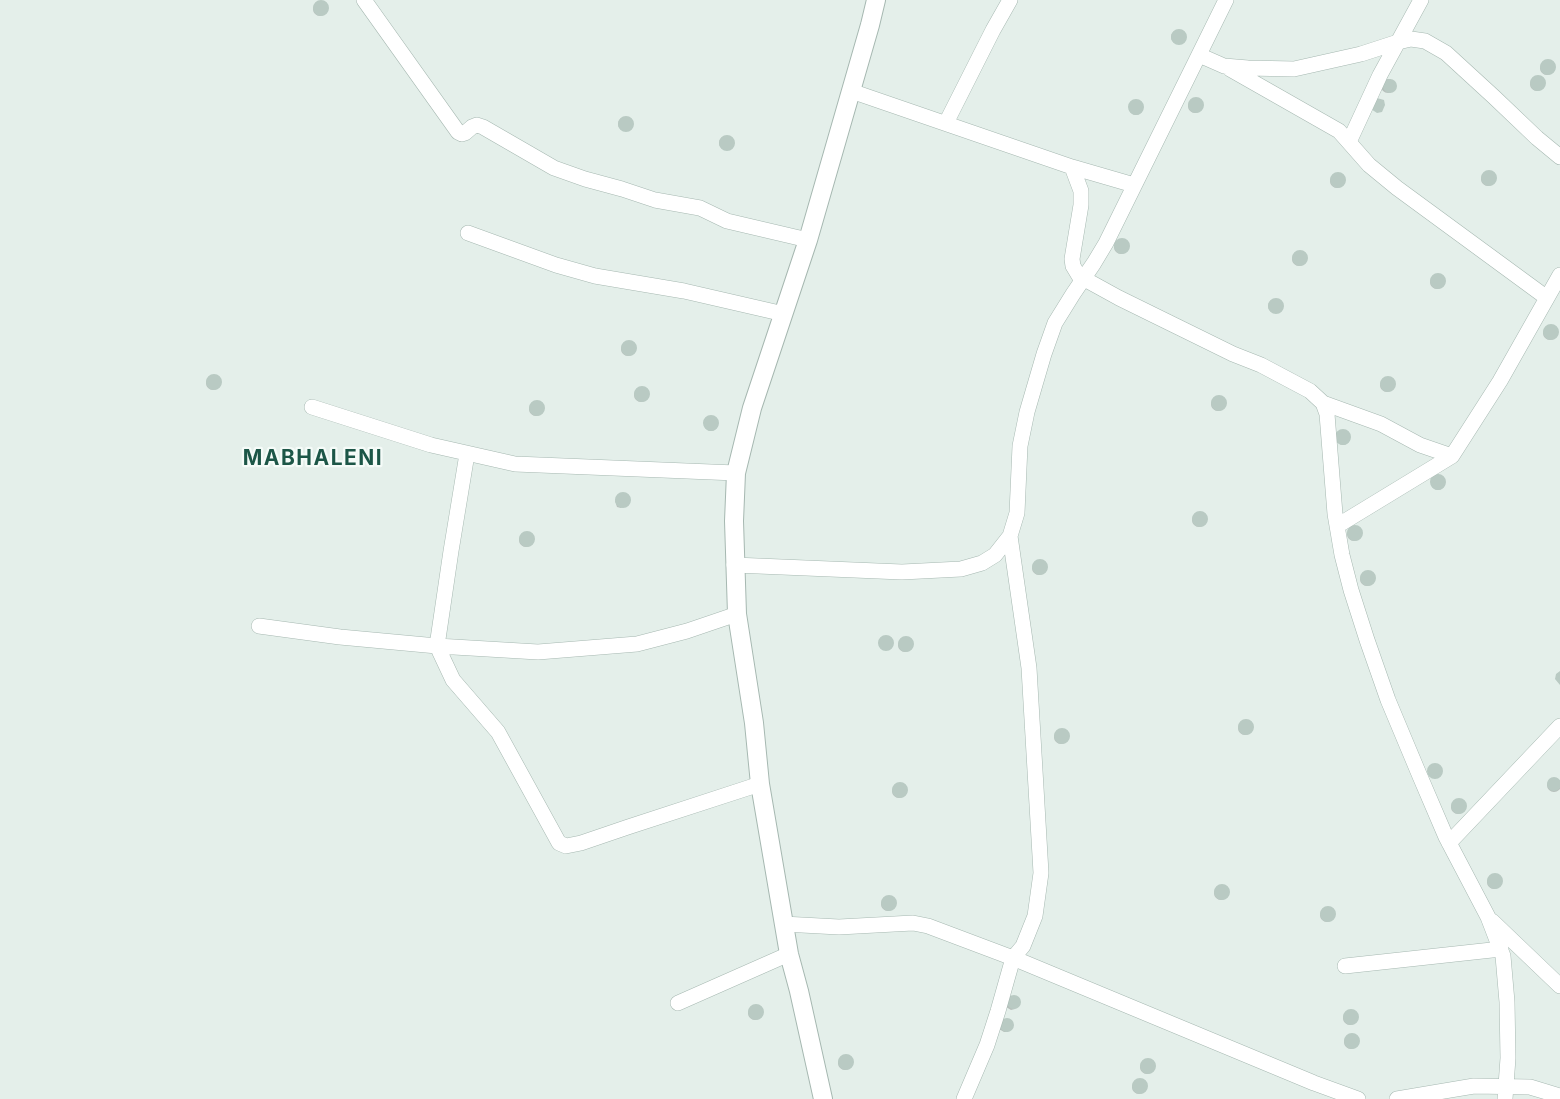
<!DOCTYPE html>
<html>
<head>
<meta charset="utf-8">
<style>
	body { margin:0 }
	canvas { display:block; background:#e4efea }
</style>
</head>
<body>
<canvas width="1560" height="1099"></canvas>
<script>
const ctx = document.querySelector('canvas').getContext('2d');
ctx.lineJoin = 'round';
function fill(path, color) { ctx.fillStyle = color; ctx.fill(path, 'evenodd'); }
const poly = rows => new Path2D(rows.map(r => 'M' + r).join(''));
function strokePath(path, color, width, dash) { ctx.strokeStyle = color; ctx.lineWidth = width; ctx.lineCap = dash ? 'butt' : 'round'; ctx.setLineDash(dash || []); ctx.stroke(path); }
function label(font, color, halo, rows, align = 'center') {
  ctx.font = font + ' Inter,sans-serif'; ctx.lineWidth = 4.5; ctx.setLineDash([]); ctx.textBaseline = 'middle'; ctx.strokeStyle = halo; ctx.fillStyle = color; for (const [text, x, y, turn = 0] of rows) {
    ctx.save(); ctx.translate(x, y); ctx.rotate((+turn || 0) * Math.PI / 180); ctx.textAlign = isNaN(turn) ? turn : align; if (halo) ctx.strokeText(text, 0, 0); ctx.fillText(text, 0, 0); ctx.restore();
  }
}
fill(poly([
	'313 9a7 7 0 1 1 14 0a7 7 0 1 1-14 0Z',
	'1171 37a7 7 0 1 1 14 0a7 7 0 1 1-14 0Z',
	'1540 68a7 7 0 1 1 14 0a7 7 0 1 1-14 0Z',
	'1530 84a7 7 0 1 1 14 0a7 7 0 1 1-14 0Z',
	'1381 86a7 7 0 1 1 14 0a7 7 0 1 1-14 0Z',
	'1188 106a7 7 0 1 1 14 0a7 7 0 1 1-14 0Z',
	'1129 108a7 7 0 1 1 14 0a7 7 0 1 1-14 0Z',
	'618 124a7 7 0 1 1 14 0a7 7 0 1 1-14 0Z',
	'719 143a7 7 0 1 1 14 0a7 7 0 1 1-14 0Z',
	'1481 179a7 7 0 1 1 14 0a7 7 0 1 1-14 0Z',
	'1330 181a7 7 0 1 1 14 0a7 7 0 1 1-14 0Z',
	'1114 247a7 7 0 1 1 14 0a7 7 0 1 1-14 0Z',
	'1292 259a7 7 0 1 1 14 0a7 7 0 1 1-14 0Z',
	'1430 282a7 7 0 1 1 14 0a7 7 0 1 1-14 0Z',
	'1268 306a7 7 0 1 1 14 0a7 7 0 1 1-14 0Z',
	'1543 333a7 7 0 1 1 14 0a7 7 0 1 1-14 0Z',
	'621 349a7 7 0 1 1 14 0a7 7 0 1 1-14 0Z',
	'206 383a7 7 0 1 1 14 0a7 7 0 1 1-14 0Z',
	'1380 385a7 7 0 1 1 14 0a7 7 0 1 1-14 0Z',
	'634 395a7 7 0 1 1 14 0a7 7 0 1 1-14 0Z',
	'1211 404a7 7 0 1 1 14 0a7 7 0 1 1-14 0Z',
	'529 409a7 7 0 1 1 14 0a7 7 0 1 1-14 0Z',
	'704 424a7 7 0 1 1 14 0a7 7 0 1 1-14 0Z',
	'1336 438a7 7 0 1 1 14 0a7 7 0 1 1-14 0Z',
	'1431 483a7 7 0 1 1 14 0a7 7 0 1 1-14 0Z',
	[625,494,628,497,629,500,628,504,621,508,617,507,615,501,621,495],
	'1192 520a7 7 0 1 1 14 0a7 7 0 1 1-14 0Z',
	'1347 534a7 7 0 1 1 14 0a7 7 0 1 1-14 0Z',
	'519 540a7 7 0 1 1 14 0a7 7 0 1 1-14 0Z',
	'1032 568a7 7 0 1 1 14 0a7 7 0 1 1-14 0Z',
	'1360 579a7 7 0 1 1 14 0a7 7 0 1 1-14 0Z',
	'879 643a7 7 0 1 1 14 0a7 7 0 1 1-14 0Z',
	'898 645a7 7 0 1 1 14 0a7 7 0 1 1-14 0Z',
	'1238 728a7 7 0 1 1 14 0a7 7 0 1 1-14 0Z',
	'1054 737a7 7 0 1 1 14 0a7 7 0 1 1-14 0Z',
	'1428 772a6 6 0 1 1 12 0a6 6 0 1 1-12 0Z',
	'1547 785a7 7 0 1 1 14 0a7 7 0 1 1-14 0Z',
	'892 791a7 7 0 1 1 14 0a7 7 0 1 1-14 0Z',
	'1451 807a7 7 0 1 1 14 0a7 7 0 1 1-14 0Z',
	'1487 882a7 7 0 1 1 14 0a7 7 0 1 1-14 0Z',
	'1214 893a7 7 0 1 1 14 0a7 7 0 1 1-14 0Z',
	'881 904a7 7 0 1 1 14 0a7 7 0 1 1-14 0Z',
	'1320 915a7 7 0 1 1 14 0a7 7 0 1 1-14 0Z',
	[1015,996,1018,998,1019,1004,1015,1009,1011,1010,1006,1007,1009,998],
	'748 1013a7 7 0 1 1 14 0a7 7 0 1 1-14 0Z',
	'1343 1018a7 7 0 1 1 14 0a7 7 0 1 1-14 0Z',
	[1008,1019,1012,1023,1012,1026,1008,1032,1004,1032,999,1029,1002,1020],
	'1344 1042a7 7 0 1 1 14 0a7 7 0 1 1-14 0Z',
	'838 1063a7 7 0 1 1 14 0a7 7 0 1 1-14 0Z',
	'1140 1067a7 7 0 1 1 14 0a7 7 0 1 1-14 0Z',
	'1132 1087a7 7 0 1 1 14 0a7 7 0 1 1-14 0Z'
]), '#0003');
fill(poly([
	'313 8a8 8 0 1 1 16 0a8 8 0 1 1-16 0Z',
	'1171 37a8 8 0 1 1 16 0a8 8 0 1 1-16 0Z',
	'1540 67a8 8 0 1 1 16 0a8 8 0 1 1-16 0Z',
	'1530 83a8 8 0 1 1 16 0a8 8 0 1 1-16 0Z',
	'1383 86a7 7 0 1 1 14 0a7 7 0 1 1-14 0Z',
	'1188 105a8 8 0 1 1 16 0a8 8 0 1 1-16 0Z',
	[1377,98,1384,100,1385,105,1382,112,1377,113,1371,109],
	'1128 107a8 8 0 1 1 16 0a8 8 0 1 1-16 0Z',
	'618 124a8 8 0 1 1 16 0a8 8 0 1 1-16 0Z',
	'719 143a8 8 0 1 1 16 0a8 8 0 1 1-16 0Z',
	'1481 178a8 8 0 1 1 16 0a8 8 0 1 1-16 0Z',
	'1330 180a8 8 0 1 1 16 0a8 8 0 1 1-16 0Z',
	'1114 246a8 8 0 1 1 16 0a8 8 0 1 1-16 0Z',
	'1292 258a8 8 0 1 1 16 0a8 8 0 1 1-16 0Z',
	'1430 281a8 8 0 1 1 16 0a8 8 0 1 1-16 0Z',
	'1268 306a8 8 0 1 1 16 0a8 8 0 1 1-16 0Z',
	'1543 332a8 8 0 1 1 16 0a8 8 0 1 1-16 0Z',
	'621 348a8 8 0 1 1 16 0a8 8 0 1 1-16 0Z',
	'206 382a8 8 0 1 1 16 0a8 8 0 1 1-16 0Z',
	'1380 384a8 8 0 1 1 16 0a8 8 0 1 1-16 0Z',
	'634 394a8 8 0 1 1 16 0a8 8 0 1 1-16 0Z',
	'1211 403a8 8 0 1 1 16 0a8 8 0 1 1-16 0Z',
	'529 408a8 8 0 1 1 16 0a8 8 0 1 1-16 0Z',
	'703 423a8 8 0 1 1 16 0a8 8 0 1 1-16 0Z',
	'1335 437a8 8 0 1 1 16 0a8 8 0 1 1-16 0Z',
	'1430 482a8 8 0 1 1 16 0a8 8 0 1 1-16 0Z',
	'615 500a8 8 0 1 1 16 0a8 8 0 1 1-16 0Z',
	'1192 519a8 8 0 1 1 16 0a8 8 0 1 1-16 0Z',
	'1347 533a8 8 0 1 1 16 0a8 8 0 1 1-16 0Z',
	'519 539a8 8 0 1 1 16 0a8 8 0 1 1-16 0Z',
	'1032 567a8 8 0 1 1 16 0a8 8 0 1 1-16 0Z',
	'1360 578a8 8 0 1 1 16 0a8 8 0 1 1-16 0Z',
	'878 643a8 8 0 1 1 16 0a8 8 0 1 1-16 0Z',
	'898 644a8 8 0 1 1 16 0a8 8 0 1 1-16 0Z',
	[1560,671,1560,685,1555,679,1556,674],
	'1238 727a8 8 0 1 1 16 0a8 8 0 1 1-16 0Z',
	'1054 736a8 8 0 1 1 16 0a8 8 0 1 1-16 0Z',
	'1427 771a8 8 0 1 1 16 0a8 8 0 1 1-16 0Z',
	'1547 784a7 7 0 1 1 14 0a7 7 0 1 1-14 0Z',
	'892 790a8 8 0 1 1 16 0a8 8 0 1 1-16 0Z',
	'1451 806a8 8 0 1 1 16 0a8 8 0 1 1-16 0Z',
	'1487 881a8 8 0 1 1 16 0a8 8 0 1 1-16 0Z',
	'1214 892a8 8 0 1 1 16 0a8 8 0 1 1-16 0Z',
	'881 903a8 8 0 1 1 16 0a8 8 0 1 1-16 0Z',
	'1320 914a8 8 0 1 1 16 0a8 8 0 1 1-16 0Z',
	'1007 1002a7 7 0 1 1 14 0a7 7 0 1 1-14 0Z',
	'748 1012a8 8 0 1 1 16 0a8 8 0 1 1-16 0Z',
	'1343 1017a8 8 0 1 1 16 0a8 8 0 1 1-16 0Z',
	'1000 1025a7 7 0 1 1 14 0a7 7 0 1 1-14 0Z',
	'1344 1041a8 8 0 1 1 16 0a8 8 0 1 1-16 0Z',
	'838 1062a8 8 0 1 1 16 0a8 8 0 1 1-16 0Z',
	'1140 1066a8 8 0 1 1 16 0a8 8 0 1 1-16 0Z',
	'1132 1086a8 8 0 1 1 16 0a8 8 0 1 1-16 0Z'
]), '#b9cac3');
const minor = poly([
	[364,0,458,132,462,134,465,133,472,127,477,125,483,127,554,168,585,179,622,189,655,200,700,208,727,221,808,240],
	[1199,55,1224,66,1248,68,1294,69,1361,54,1398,42,1411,39,1425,41,1446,53,1494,97,1537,138,1560,157],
	[1230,69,1339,131,1369,165,1397,188,1547,298],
	[851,91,1072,167,1134,185],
	[946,123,993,30,1010,0],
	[1349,142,1380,75,1421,0],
	[1072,167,1081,191,1081,205,1072,259,1073,266,1079,276,1119,298,1233,354,1261,365,1310,391,1323,403,1327,414,1335,514,1342,555,1351,590,1367,640,1388,700,1419,774,1446,837,1488,917,1503,956,1507,1002,1508,1058,1505,1099],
	[468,233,556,265,595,276,684,291,784,314],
	[1323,403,1381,424,1420,445,1452,456],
	[312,407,431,445,515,464,736,473],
	[467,454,451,551,437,646,453,680,498,732,559,843,566,846,581,843,628,827,760,784],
	[1337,526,1452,456,1500,381,1560,275],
	[734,565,902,572,961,569,982,563,995,555,1010,536,1017,513,1020,446,1027,412,1044,354,1055,323,1073,294,1094,263,1106,243,1226,0],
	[259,626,340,637,437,646,538,652,637,644,687,631,737,614],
	[1449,843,1560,726],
	[1492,921,1560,986],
	[783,924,839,927,913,923,928,926,1013,958,1314,1083,1358,1099],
	[1345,966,1501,949],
	[678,1003,789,954],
	[964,1099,987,1045,998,1011,1013,958,1023,946,1035,916,1041,873,1029,668,1010,536],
	[1397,1099,1474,1086,1530,1087,1560,1096]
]);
const tertiary = poly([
	[823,1099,799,991,789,954,760,784,754,723,737,614,734,521,736,473,752,408,808,240,870,25,876,0]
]);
strokePath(minor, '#a6b8b1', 16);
strokePath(tertiary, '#a6b8b1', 20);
strokePath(minor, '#fff', 15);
strokePath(tertiary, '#fff', 18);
ctx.letterSpacing = '1.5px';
label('bold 21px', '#1c5647', '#f5fbf8', [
	["MABHALENI",313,459]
]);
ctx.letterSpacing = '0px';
</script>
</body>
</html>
